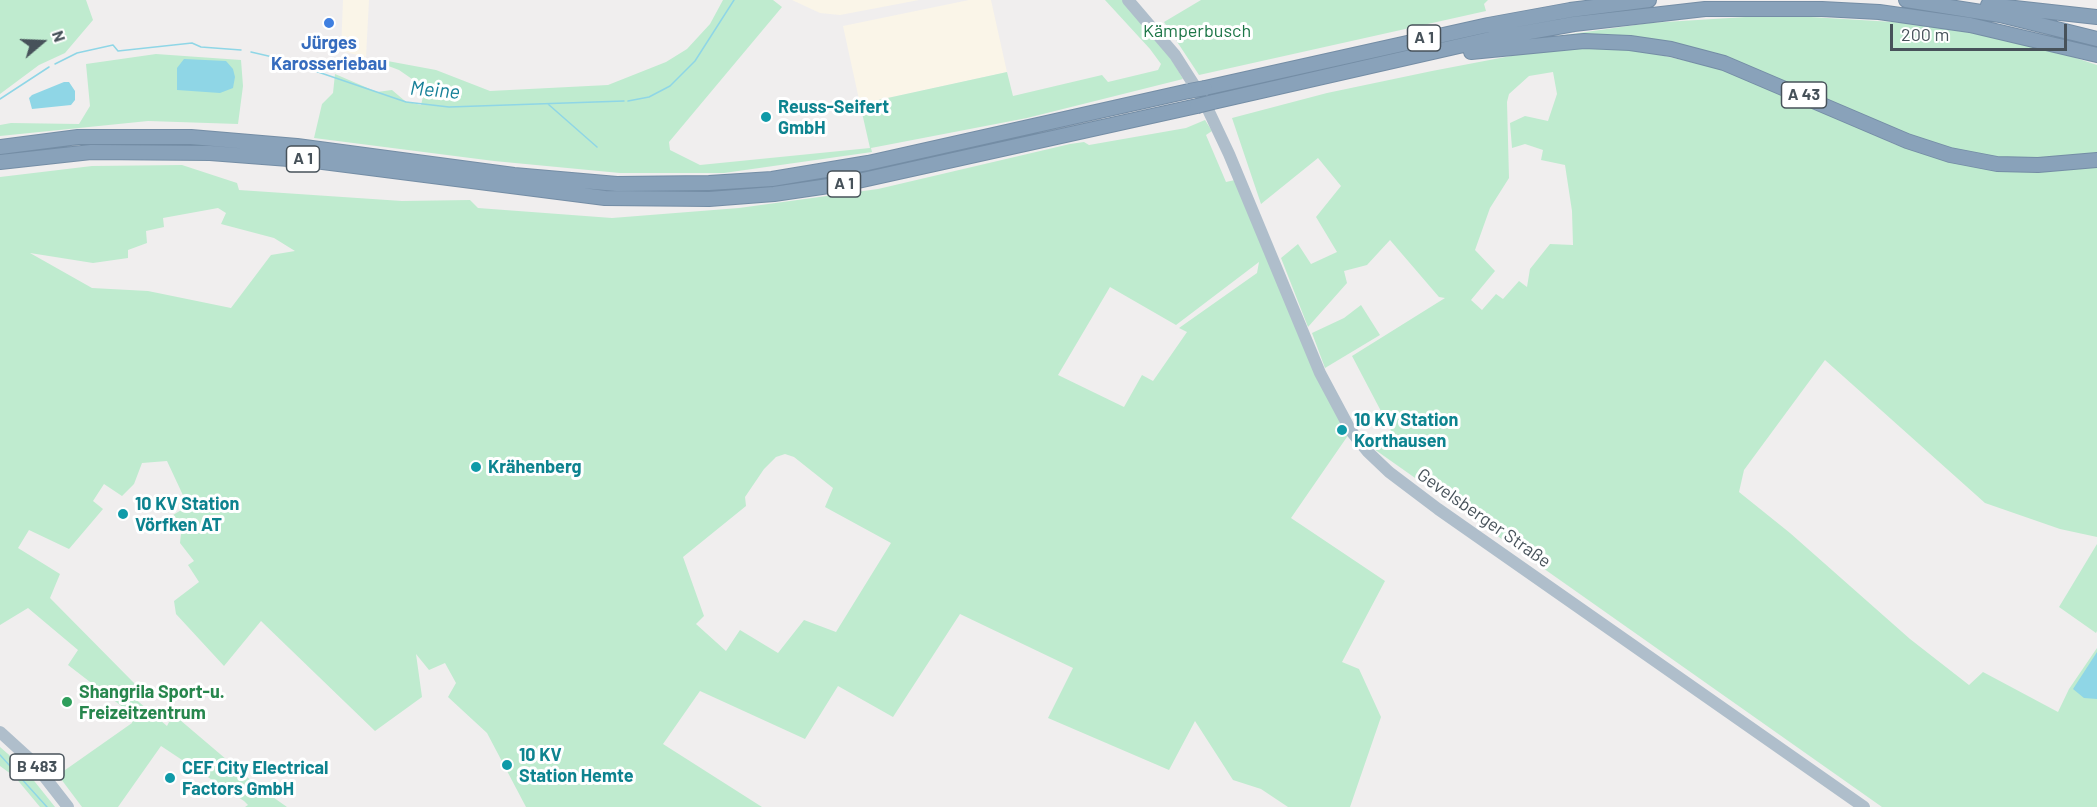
<!DOCTYPE html>
<html>
<head>
<meta charset="utf-8">
<style>
	body { margin:0 }
	#map { position:relative; width:2097px; height:807px; overflow:hidden; background:#f0eeee; font-family:Barlow,sans-serif }
	canvas { display:block }
	.north { position:absolute; left:12px; top:12px; width:60px; height:60px; -webkit-text-stroke:4px #fff; paint-order:stroke; rotate:71deg; font-size:16px; font-weight:700; line-height:24px; text-align:center; color:#47525a }
	.north::after { content:''; display:block; margin:auto; width:21px; height:27px; background:#47525a; clip-path:polygon(50% 0,100% 100%,50% 72%,0 100%) }
	.scale { position:absolute; left:1890px; top:24px; width:177px; height:27px; box-sizing:border-box; border:3px solid #47525a; border-top:0; padding-left:8px; font-size:18px; line-height:21px; white-space:nowrap; color:#47525a; -webkit-text-stroke:4px #fff; paint-order:stroke }
</style>
</head>
<body>
<div id="map">
<canvas width="2097" height="807"></canvas>
<div class="north">N</div>
<div class="scale">200 m</div>
</div>
<script>
const ctx = document.querySelector('canvas').getContext('2d');
ctx.lineJoin = 'round';
function fill(path, color) { ctx.fillStyle = color; ctx.fill(path, 'evenodd'); }
const poly = rows => new Path2D(rows.map(r => 'M' + r).join(''));
function strokePath(path, color, width, dash) { ctx.strokeStyle = color; ctx.lineWidth = width; ctx.lineCap = dash ? 'butt' : 'round'; ctx.setLineDash(dash || []); ctx.stroke(path); }
function label(font, color, halo, rows, align = 'center') {
  ctx.font = font + ' Barlow,sans-serif'; ctx.lineWidth = 6; ctx.setLineDash([]); ctx.textBaseline = 'middle'; ctx.strokeStyle = halo; ctx.fillStyle = color; for (const [text, x, y, turn = 0] of rows) {
    ctx.save(); ctx.translate(x, y); ctx.rotate((+turn || 0) * Math.PI / 180); ctx.textAlign = isNaN(turn) ? turn : align; if (halo) ctx.strokeText(text, 0, 0); ctx.fillText(text, 0, 0); ctx.restore();
  }
}
fill(poly([
	[343,0,369,0,366,57,341,51],
	[792,0,919,0,840,15,820,13],
	[969,0,991,0,1007,72,860,104,843,26]
]), '#faf5e8');
fill(poly([
	[0,0,86,0,93,20,65,53,39,65,0,94],
	[723,0,773,0,782,7,669,142,670,150,700,165,870,148,860,104,1007,72,1013,96,1102,75,1108,82,1158,70,1161,64,1150,49,1105,0,1122,0,1166,50,1183,79,1027,118,871,148,872,152,724,173,620,173,494,161,314,138,322,104,333,93,335,74,377,92,392,90,405,101,421,105,425,88,399,70,383,64,382,60,436,70,490,91,608,85,666,62,687,49,710,24],
	[1201,0,1488,0,1484,4,1486,11,1199,75,1164,22],
	[1778,15,1926,24,2043,47,2097,65,2097,156,2028,162,1954,152,1911,137,1744,64,1687,48,1636,39,1551,37,1649,23],
	[1580,47,1643,51,1726,70,1760,82,1894,144,1948,161,1993,169,2036,172,2097,167,2097,537,2060,529,1985,503,1825,360,1744,470,1739,492,1790,533,1910,639,1969,685,1983,672,2058,712,2069,689,2097,648,2097,807,1882,807,1374,449,1393,434,1352,356,1445,298,1439,297,1390,240,1367,265,1344,271,1347,283,1308,327,1281,258,1298,244,1311,264,1337,252,1316,217,1341,186,1318,158,1261,204,1232,118,1327,93,1432,71,1542,50],
	[1553,72,1557,94,1548,121,1525,116,1510,123,1512,148,1525,144,1543,150,1541,160,1565,165,1572,211,1573,245,1550,244,1530,269,1527,287,1519,281,1503,299,1496,294,1482,310,1471,300,1495,271,1475,250,1490,208,1509,178,1507,102,1509,94,1529,76],
	[156,54,241,60,243,86,238,124,148,121,0,136,0,125,11,123,79,124,90,106,86,64],
	[1205,120,1212,131,1206,135,1226,182,1235,180,1349,434,1291,518,1385,581,1342,662,1359,669,1381,717,1350,807,1288,807,1261,789,1233,780,1195,721,1169,770,1048,718,1073,668,960,614,893,717,838,686,805,739,700,691,663,744,762,807,526,807,487,733,448,697,456,683,445,663,429,670,416,654,422,697,375,731,261,621,224,666,176,614,174,601,199,582,188,565,194,561,180,543,182,525,173,515,188,506,167,461,142,463,134,484,122,496,104,484,93,501,103,509,69,549,29,530,18,548,60,574,50,598,136,685,129,692,133,697,167,726,173,714,260,788,287,807,245,807,248,805,244,801,161,746,118,807,82,807,58,775,132,723,133,715,68,665,78,650,28,608,0,625,0,177,92,166,182,165,237,183,239,190,402,201,470,200,478,208,612,218,739,208,878,189,1070,144,1084,142,1089,145,1186,128],
	[218,208,226,213,221,224,274,238,295,251,271,255,231,308,148,291,92,288,30,253,93,263,128,258,128,250,147,243,146,231,164,227,163,218],
	[1259,262,1257,273,1179,328,1187,332,1153,381,1142,375,1124,407,1058,375,1110,287,1176,325],
	[785,454,794,457,833,488,825,507,891,543,836,632,804,620,778,653,740,630,726,651,696,624,704,616,683,557,746,506,745,497,764,469,776,457],
	[1361,305,1380,335,1325,368,1312,333,1344,318],
	[2097,544,2097,631,2096,633,2059,607],
	[0,747,23,767,55,807,40,807,15,777,0,766]
]), '#bfebcf');
fill(poly([
	[184,59,226,61,233,69,235,77,233,88,220,93,177,90,177,68],
	[64,82,69,82,75,91,75,100,71,105,32,109,29,98,32,95],
	[2097,652,2097,699,2084,698,2073,689]
]), '#8fd6e6');
strokePath(poly([
	[251,52,277,58,406,102,449,107,624,101],
	[55,64,77,53,113,45,118,51,192,43,201,47,241,50],
	[0,99,49,67],
	[628,101,649,97,670,86,695,61,734,0],
	[548,104,597,147],
	[0,755,47,807]
]), '#8fd6e6', 1.5);
const highway = poly([
	[1906,0,2000,15,2097,39],
	[1988,5,2097,17],
	[1471,52,1584,41,1630,43,1671,49,1724,63,1907,141,1950,155,1997,164,2038,165,2097,160],
	[1205,88,1488,25,1570,10,1649,0],
	[1213,102,1490,39,1574,24,1705,9,1822,9,1879,12,1970,25,2097,55],
	[0,147,78,137,191,137,297,146,514,175,617,184,709,183,772,179,868,163,1189,91],
	[0,162,91,152,210,153,315,161,605,198,709,199,774,194,849,183,1197,106]
]);
strokePath(highway, '#748da5', 16);
strokePath(poly([
	[1128,0,1175,55,1203,99,1229,154,1320,373,1351,431,1368,452,1389,472,1438,509,1864,807],
	[0,732,33,762,68,807]
]), '#afbecb', 12);
strokePath(highway, '#89a2ba', 14);
const highwayBridge = poly([
	[1189,91,1205,88],
	[1197,106,1213,102]
]);
strokePath(highwayBridge, '#748da5', 16, []);
strokePath(highwayBridge, '#89a2ba', 14);
for (const [x, y, r, color] of [
	[329,23,6,"#3f7fe0"],
	[766,117,6,"#0f9aa8"],
	[1342,430,6,"#0f9aa8"],
	[476,467,6,"#0f9aa8"],
	[123,514,6,"#0f9aa8"],
	[67,702,6,"#2e9e5b"],
	[507,765,6,"#0f9aa8"],
	[170,778,6,"#0f9aa8"]
]) { const dot = new Path2D(); dot.arc(x, y, r, 0, 2 * Math.PI); ctx.fillStyle = color; ctx.fill(dot); strokePath(dot, '#fff', 2); }
for (const [x, y, w] of [
	[1424,38,33],
	[1804,95,45],
	[303,159,33],
	[844,184,33],
	[37,767,54]
]) { const box = new Path2D(); box.roundRect(x - w / 2, y - 13, w, 26, 4.5); ctx.fillStyle = '#fff'; ctx.fill(box); strokePath(box, '#47525a', 1.5); }
label('bold 16px', '#47525a', null, [
	["A 1",1424,38],
	["A 43",1804,95],
	["A 1",303,159],
	["A 1",844,184],
	["B 483",37,767]
]);
label('18px', '#1d7647', '#fff', [
	["Kämperbusch",1197,31]
]);
label('bold 18px', '#366cbe', '#fff', [
	["Jürges",329,43],
	["Karosseriebau",329,64]
]);
label('bold 18px', '#0d838f', '#fff', [
	["Reuss-Seifert",778,107],
	["GmbH",778,128],
	["10 KV Station",1354,420],
	["Korthausen",1354,441],
	["Krähenberg",488,467],
	["10 KV Station",135,504],
	["Vörfken AT",135,525],
	["10 KV",519,755],
	["Station Hemte",519,776],
	["CEF City Electrical",182,768],
	["Factors GmbH",182,789]
], 'left');
label('18px', '#47525a', '#fff', [
	["Gevelsberger Straße",1484,518,35]
]);
label('bold 18px', '#27864d', '#fff', [
	["Shangrila Sport-u.",79,692],
	["Freizeitzentrum",79,713]
], 'left');
label('italic 20px', '#168098', '#fff', [
	["Meine",435,90,5]
]);
</script>
</body>
</html>
